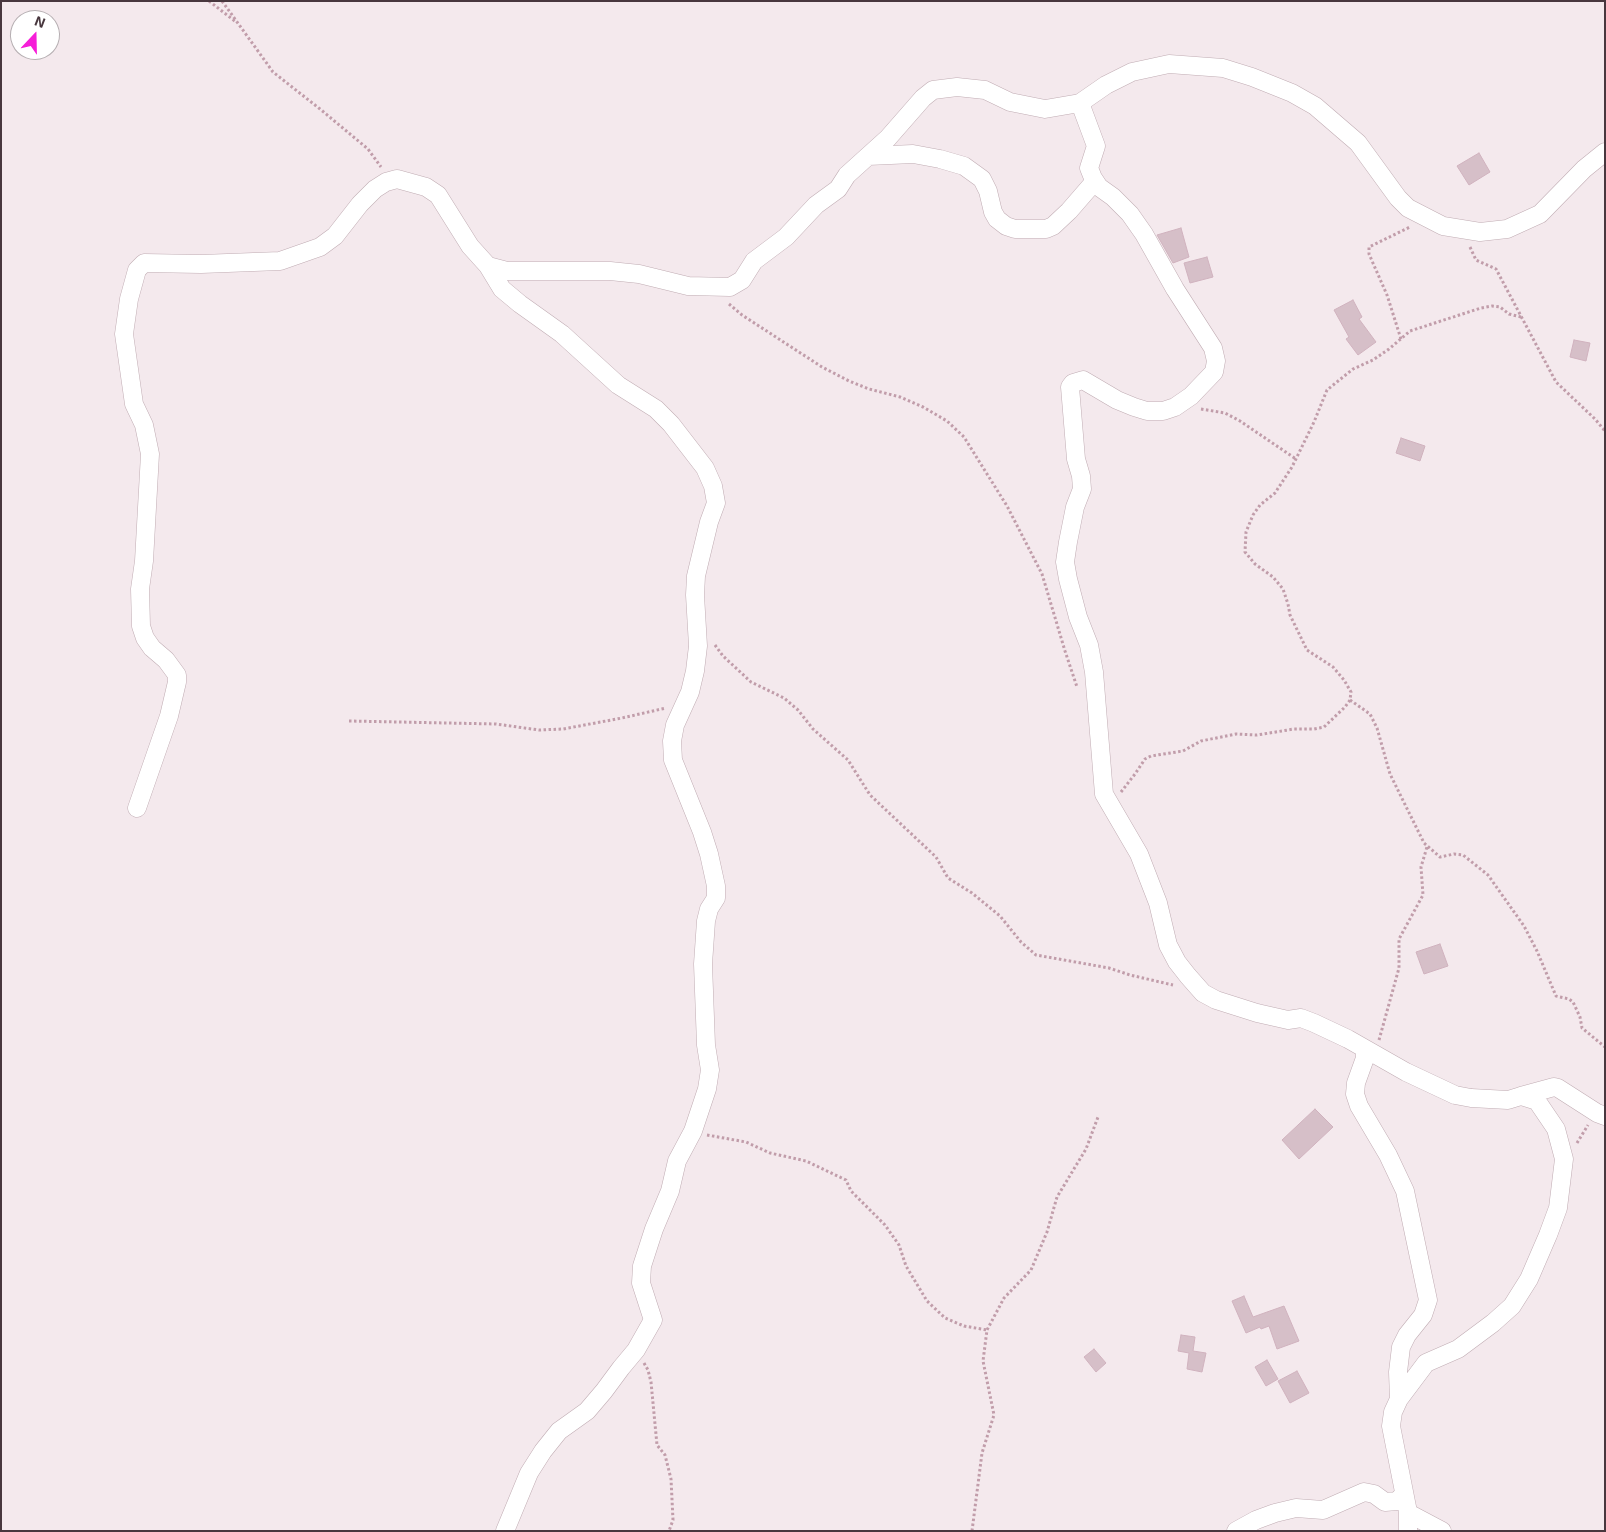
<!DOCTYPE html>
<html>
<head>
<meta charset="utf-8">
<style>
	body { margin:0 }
	#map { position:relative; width:1606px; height:1532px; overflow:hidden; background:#f4e9ed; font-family:"Exo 2",sans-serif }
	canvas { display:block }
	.frame { position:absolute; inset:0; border:2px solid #48373e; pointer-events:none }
	.north { position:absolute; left:10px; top:10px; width:50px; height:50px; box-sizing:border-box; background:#fff; border:1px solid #b6afb2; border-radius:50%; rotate:21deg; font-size:14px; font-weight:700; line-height:20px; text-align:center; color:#48373e }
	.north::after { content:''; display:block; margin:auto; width:18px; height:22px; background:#f61ed8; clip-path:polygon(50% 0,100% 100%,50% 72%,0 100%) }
</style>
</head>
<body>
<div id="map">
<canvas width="1606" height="1532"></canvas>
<div class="frame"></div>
<div class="north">N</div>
</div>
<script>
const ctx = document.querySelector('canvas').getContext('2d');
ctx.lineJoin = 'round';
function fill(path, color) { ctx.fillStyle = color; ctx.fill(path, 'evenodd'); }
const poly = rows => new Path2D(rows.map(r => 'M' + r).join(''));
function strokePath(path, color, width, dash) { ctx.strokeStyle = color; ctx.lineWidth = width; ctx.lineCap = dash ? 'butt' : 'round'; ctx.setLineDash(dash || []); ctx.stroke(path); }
const building = poly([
	[1479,153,1490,172,1469,185,1457,166,1479,153],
	[1181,228,1189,257,1173,263,1157,235,1181,228],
	[1207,257,1213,277,1190,283,1184,263,1207,257],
	[1353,300,1362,317,1359,319,1376,342,1358,355,1346,339,1349,337,1334,310,1353,300],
	[1574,340,1590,343,1586,361,1570,357,1574,340],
	[1401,438,1425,446,1420,461,1396,453,1401,438],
	[1440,944,1448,966,1424,974,1416,952,1440,944],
	[1315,1109,1333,1127,1299,1159,1282,1140,1315,1109],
	[1244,1296,1253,1317,1284,1306,1299,1341,1277,1349,1269,1326,1261,1329,1260,1327,1246,1333,1232,1301,1244,1296],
	[1181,1335,1195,1337,1193,1351,1206,1353,1202,1372,1187,1369,1189,1353,1178,1351,1181,1335],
	[1094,1349,1106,1363,1096,1372,1084,1357,1094,1349],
	[1267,1360,1278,1379,1266,1386,1255,1367,1267,1360],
	[1297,1371,1309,1393,1290,1403,1278,1381,1297,1371]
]);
fill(building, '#d6bfc8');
strokePath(building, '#d0b2be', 1);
const minor = poly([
	[1080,103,1096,146,1089,168,1093,178,1099,187,1113,197,1130,214,1144,234,1175,289,1213,348,1216,361,1214,372,1191,396,1175,407,1163,411,1147,411,1134,407,1117,400,1083,380,1073,383,1070,387,1076,459,1081,476,1082,489,1075,507,1068,542,1065,562,1068,579,1078,617,1089,645,1094,672,1104,794,1139,854,1158,903,1168,945,1177,962,1188,976,1203,993,1216,1000,1257,1013,1288,1020,1301,1018,1314,1023,1348,1039,1406,1072,1455,1095,1471,1098,1508,1100,1521,1096,1537,1101,1556,1129,1564,1159,1558,1208,1548,1235,1529,1279,1512,1306,1493,1323,1458,1349,1426,1363,1399,1399,1393,1412,1391,1426,1408,1512,1408,1531],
	[868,156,913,154,940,159,964,166,982,179,988,191,993,212,997,219,1006,226,1015,229,1046,229,1053,226,1069,211,1095,181],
	[488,266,502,289,520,304,562,334,618,385,656,409,671,424,705,468,713,486,716,503,709,522,696,576,695,595,698,646,695,671,690,692,675,725,672,741,673,760,702,832,709,854,716,886,716,898,709,909,706,921,703,964,706,1045,710,1070,707,1089,693,1131,677,1161,670,1191,654,1229,642,1266,641,1283,653,1320,636,1350,621,1368,604,1391,587,1411,559,1431,543,1451,529,1473,505,1531],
	[137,808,169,716,177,682,177,675,166,660,152,648,145,638,141,626,140,589,144,561,150,454,144,425,134,404,124,334,129,299,137,270,144,263,201,264,280,261,320,247,335,236,360,204,375,189,386,182,397,179,426,187,438,195,470,246,488,266,507,271,610,271,639,274,688,286,730,287,742,280,754,261,786,237,816,205,838,189,847,175,888,138,923,98,933,90,957,87,985,90,1010,102,1045,109,1080,103,1106,85,1132,72,1169,64,1223,68,1252,77,1292,93,1315,106,1358,143,1398,198,1408,208,1443,226,1480,232,1507,229,1540,214,1584,169,1605,152],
	[1365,1049,1365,1058,1356,1083,1355,1094,1359,1106,1388,1155,1405,1191,1428,1300,1423,1315,1407,1335,1401,1347,1398,1372,1399,1399],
	[1521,1096,1554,1087,1558,1088,1597,1113,1605,1116],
	[1408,1513,1442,1531],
	[1236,1531,1256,1520,1275,1513,1296,1508,1323,1510,1364,1492,1374,1494,1385,1502,1397,1501,1403,1495]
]);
strokePath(minor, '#c0acb3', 19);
strokePath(poly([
	[209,1,236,22],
	[222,1,273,72,320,109,368,149,381,167],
	[1470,247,1476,260,1496,269,1556,382,1595,419,1605,431],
	[729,304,742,315,822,367,849,381,869,389,900,397,923,407,947,421,964,437,1007,506,1042,574,1065,651,1077,687],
	[1401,339,1387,295,1369,254,1369,247,1410,227],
	[1201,409,1225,413,1240,421,1296,459],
	[715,645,723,656,751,682,784,698,798,710,813,729,848,760,870,795,936,857,948,878,972,893,1000,916,1021,942,1036,955,1109,968,1130,975,1173,985],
	[1350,700,1370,714,1377,728,1390,774,1424,843,1440,857,1454,854,1463,855,1488,875,1524,926,1537,951,1556,996,1569,999,1573,1002,1580,1017,1582,1028,1605,1047],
	[349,721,496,724,539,730,563,729,622,718,666,708],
	[1121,792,1135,774,1145,759,1151,756,1183,751,1201,741,1236,734,1257,735,1294,729,1314,729,1324,727,1345,707,1350,700,1351,692,1344,680,1333,667,1307,650,1290,615,1288,604,1283,589,1273,577,1255,564,1245,552,1246,532,1253,515,1260,505,1275,493,1292,467,1314,422,1327,390,1353,369,1373,360,1389,349,1410,331,1481,308,1492,306,1500,307,1509,314,1521,317],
	[1379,1040,1399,968,1399,939,1423,895,1421,867,1427,847],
	[707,1135,746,1142,770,1153,806,1161,846,1180,851,1191,885,1225,899,1245,906,1266,927,1301,945,1318,964,1326,987,1330],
	[1577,1143,1588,1125],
	[644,1363,648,1370,651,1382,657,1445,665,1455,671,1479,673,1520,669,1531],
	[972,1531,982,1453,994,1415,983,1361,987,1330,1004,1298,1031,1270,1047,1232,1057,1197,1086,1149,1098,1117]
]), '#c19daa', 3, [2.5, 2.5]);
strokePath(minor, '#fff', 18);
</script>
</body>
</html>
